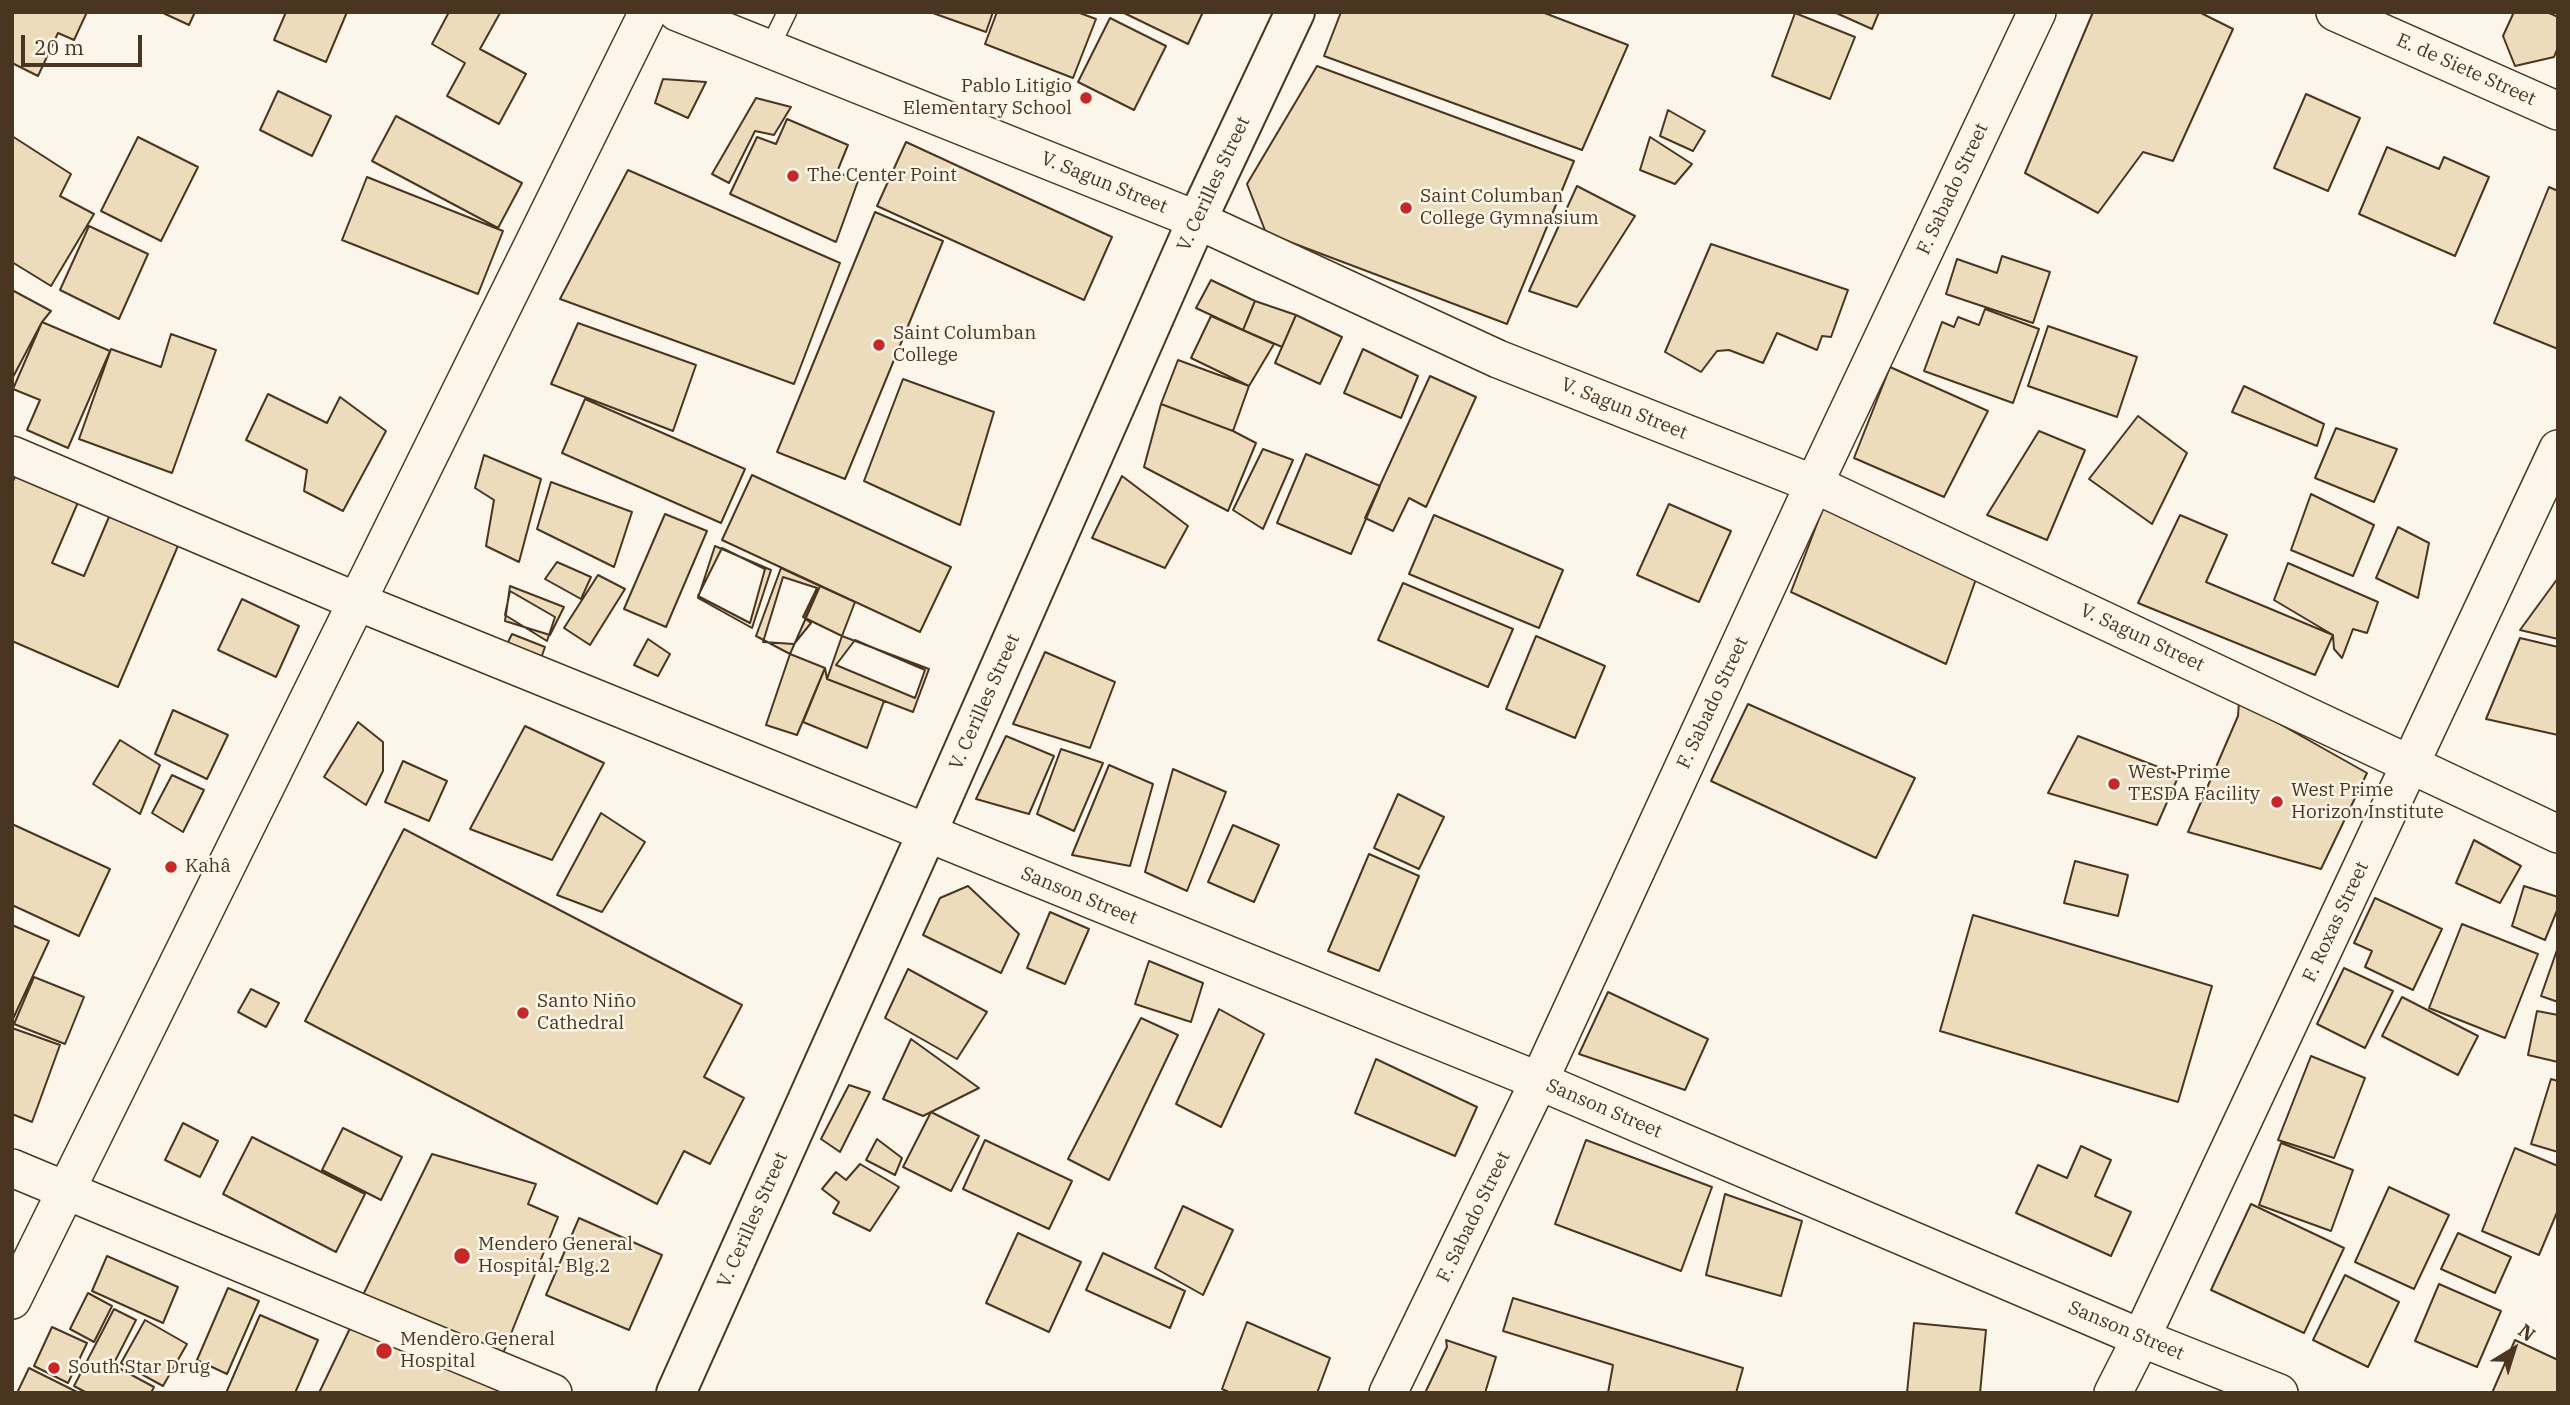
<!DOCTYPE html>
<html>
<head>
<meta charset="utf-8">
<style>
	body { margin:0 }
	#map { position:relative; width:2570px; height:1405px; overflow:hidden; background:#fbf6e9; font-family:"IBM Plex Serif",serif }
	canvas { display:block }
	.frame { position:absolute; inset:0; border:14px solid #4a3520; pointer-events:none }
	.north { position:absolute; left:2479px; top:1314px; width:70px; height:70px; -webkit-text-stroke:5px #fbf6e9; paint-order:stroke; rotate:38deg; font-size:19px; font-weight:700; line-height:28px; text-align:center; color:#4a3520 }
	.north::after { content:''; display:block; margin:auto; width:24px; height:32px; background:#4a3520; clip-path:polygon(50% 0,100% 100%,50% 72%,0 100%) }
	.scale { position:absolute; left:21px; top:35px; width:121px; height:32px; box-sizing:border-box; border:4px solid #4a3520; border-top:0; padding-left:9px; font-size:21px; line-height:24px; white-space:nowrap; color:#4a3520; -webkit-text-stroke:5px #fbf6e9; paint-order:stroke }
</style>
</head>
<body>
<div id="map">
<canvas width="2570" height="1405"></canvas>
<div class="frame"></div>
<div class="north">N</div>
<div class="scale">20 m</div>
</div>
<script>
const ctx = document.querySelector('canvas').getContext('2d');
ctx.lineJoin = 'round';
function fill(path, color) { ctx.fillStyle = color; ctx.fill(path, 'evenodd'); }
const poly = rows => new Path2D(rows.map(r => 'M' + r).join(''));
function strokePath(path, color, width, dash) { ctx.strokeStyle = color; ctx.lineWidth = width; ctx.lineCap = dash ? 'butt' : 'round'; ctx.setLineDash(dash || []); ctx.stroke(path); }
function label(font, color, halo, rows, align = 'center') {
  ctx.font = font + ' "IBM Plex Serif",serif'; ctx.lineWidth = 5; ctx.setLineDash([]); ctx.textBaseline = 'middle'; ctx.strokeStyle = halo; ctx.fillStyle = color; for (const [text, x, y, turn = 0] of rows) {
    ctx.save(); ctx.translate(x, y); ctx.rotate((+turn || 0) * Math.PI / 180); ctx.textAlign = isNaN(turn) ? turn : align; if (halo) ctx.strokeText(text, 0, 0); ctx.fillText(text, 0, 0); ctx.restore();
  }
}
const building = poly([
	[12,12,87,12,74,40,58,33,38,76,12,63,12,12],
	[161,12,195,12,189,25,161,12],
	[286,12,347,12,326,62,274,40,286,12],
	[449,12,500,13,480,49,526,74,499,124,447,96,465,63,432,44,449,12],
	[930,12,993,12,986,32,930,12],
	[997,12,1077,12,1096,19,1073,78,985,44,997,12],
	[1122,12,1203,12,1188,44,1122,12],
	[1341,12,1542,12,1628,45,1582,150,1324,56,1341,12],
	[1834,12,1879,12,1872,29,1834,12],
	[2093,12,2199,12,2233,29,2173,161,2143,152,2098,213,2025,173,2093,12],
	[2514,12,2547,12,2558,17,2558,47,2554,57,2515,66,2503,36,2514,12],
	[1795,13,1855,37,1830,99,1772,76,1795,13],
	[1110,18,1166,46,1134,110,1078,82,1110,18],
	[1317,66,1574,161,1507,324,1266,233,1247,184,1317,66],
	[663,79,706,82,688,118,655,103,663,79],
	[278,91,331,116,312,156,260,130,278,91],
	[2306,94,2360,118,2328,191,2274,168,2306,94],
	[756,98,791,107,774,135,755,131,729,183,712,174,756,98],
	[1668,110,1705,131,1693,151,1660,136,1668,110],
	[396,116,522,183,498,228,372,161,396,116],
	[787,119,848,145,837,172,858,181,836,242,730,194,757,137,776,144,787,119],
	[12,136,71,174,60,196,94,214,51,286,12,262,12,136],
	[138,137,198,167,161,241,101,211,138,137],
	[1650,137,1692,164,1675,184,1640,170,1650,137],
	[906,142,1112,237,1084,300,877,206,906,142],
	[2387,147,2439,169,2444,157,2489,177,2455,256,2359,214,2387,147],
	[628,170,840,263,794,384,560,299,628,170],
	[367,177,503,231,478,294,342,240,367,177],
	[1577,186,1635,216,1577,307,1529,291,1577,186],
	[2549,187,2558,191,2558,349,2494,323,2549,187],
	[875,212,943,241,845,479,777,452,875,212],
	[89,226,148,254,119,319,60,290,89,226],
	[1711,244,1848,290,1831,337,1822,336,1817,350,1777,333,1763,363,1729,350,1717,351,1701,372,1665,352,1711,244],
	[2002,256,2050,272,2033,323,1946,294,1957,259,1997,273,2002,256],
	[1211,280,1255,301,1243,330,1196,308,1211,280],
	[12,290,51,311,42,322,12,379,12,290],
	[1255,301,1296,315,1282,347,1243,330,1255,301],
	[1985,309,2039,329,2013,403,1924,371,1942,322,1954,327,1958,317,1979,325,1985,309],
	[1296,315,1342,337,1320,384,1275,363,1296,315],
	[1211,316,1274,344,1249,386,1191,358,1211,316],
	[42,322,110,351,68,448,27,430,40,400,13,389,42,322],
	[578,323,696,365,673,431,551,384,578,323],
	[2048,326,2137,357,2117,417,2028,386,2048,326],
	[171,334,216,350,172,473,79,439,111,349,161,367,171,334],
	[1363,349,1418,376,1401,418,1344,393,1363,349],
	[1178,360,1249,386,1233,431,1161,404,1178,360],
	[1890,367,1988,411,1944,497,1854,458,1890,367],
	[1430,376,1476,397,1426,507,1409,498,1393,531,1365,518,1430,376],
	[903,379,994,412,960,525,864,481,903,379],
	[2244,386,2324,424,2317,446,2232,412,2244,386],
	[268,394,327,423,340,397,386,431,343,511,304,491,307,470,246,440,268,394],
	[585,399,745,469,721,523,562,453,585,399],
	[1161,404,1233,431,1256,443,1228,511,1144,467,1161,404],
	[2138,416,2187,453,2152,524,2089,479,2138,416],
	[2336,428,2397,449,2374,502,2315,478,2336,428],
	[2039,431,2085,450,2047,540,1987,515,2039,431],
	[1263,449,1293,460,1263,529,1233,510,1263,449],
	[1306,454,1380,486,1351,554,1277,523,1306,454],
	[484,455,541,479,519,562,486,546,494,500,475,488,484,455],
	[17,473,79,500,52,563,84,576,114,505,183,534,118,687,12,641,12,483,17,473],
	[752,475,951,567,920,632,722,540,752,475],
	[1122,476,1188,526,1165,568,1092,538,1122,476],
	[551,482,632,512,614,567,537,529,551,482],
	[2311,494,2374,525,2353,576,2291,550,2311,494],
	[1669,504,1731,531,1699,602,1637,575,1669,504],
	[1823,508,1976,579,1946,664,1791,592,1823,508],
	[665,514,707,531,666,627,624,609,665,514],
	[1434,515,1563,570,1539,628,1409,574,1434,515],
	[2180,515,2227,535,2206,582,2333,635,2315,675,2138,603,2180,515],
	[2398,527,2429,543,2418,598,2376,578,2398,527],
	[715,546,771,570,752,628,698,598,715,546],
	[722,548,765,569,750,623,698,596,722,548],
	[557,562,591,577,581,599,545,579,557,562],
	[2288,563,2378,602,2367,633,2353,629,2342,658,2334,649,2333,635,2274,600,2288,563],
	[781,568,820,586,790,654,756,636,781,568],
	[598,575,625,589,590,645,564,628,598,575],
	[783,577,817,588,803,617,811,623,794,644,763,642,783,577],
	[2558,578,2558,639,2520,630,2558,578],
	[1403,583,1513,629,1488,687,1378,640,1403,583],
	[510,586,564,607,550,635,505,621,510,586],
	[820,586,855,602,842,636,805,618,820,586],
	[510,591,555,617,547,641,505,615,510,591],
	[242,599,299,626,276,677,218,650,242,599],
	[512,634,545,647,538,667,504,650,512,634],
	[842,636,929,669,913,712,827,679,842,636],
	[1536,636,1605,666,1575,738,1506,709,1536,636],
	[2520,638,2558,647,2558,735,2486,719,2520,638],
	[648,639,670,654,658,676,634,665,648,639],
	[855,640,925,670,915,698,836,665,855,640],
	[1045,652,1115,682,1090,748,1013,724,1045,652],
	[790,654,825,668,797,735,766,725,790,654],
	[825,668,827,679,884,701,867,748,803,722,825,668],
	[2239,701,2367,773,2321,869,2188,832,2238,716,2239,701],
	[1748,704,1915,778,1876,858,1711,781,1748,704],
	[173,710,228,735,207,779,155,754,173,710],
	[358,722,383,742,383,771,366,805,324,777,358,722],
	[525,726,604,763,552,860,470,829,525,726],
	[1006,736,1054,756,1029,814,976,799,1006,736],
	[2078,736,2179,775,2157,825,2048,793,2078,736],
	[120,740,160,765,140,814,93,784,120,740],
	[1061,749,1103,763,1074,831,1037,814,1061,749],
	[403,761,447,781,429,821,385,802,403,761],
	[1109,765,1153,784,1130,866,1072,855,1109,765],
	[1173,769,1226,792,1187,891,1145,872,1173,769],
	[172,775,204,790,183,832,152,813,172,775],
	[1398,794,1444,817,1419,869,1374,848,1398,794],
	[601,813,645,842,602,912,557,895,601,813],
	[12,824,110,869,79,936,12,905,12,824],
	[1233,825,1279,845,1254,902,1208,882,1233,825],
	[404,829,742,1005,704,1077,744,1098,710,1164,684,1151,657,1204,305,1021,404,829],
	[2474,840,2521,866,2500,903,2456,883,2474,840],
	[1369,854,1419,876,1379,971,1328,951,1369,854],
	[2075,861,2128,875,2118,916,2064,903,2075,861],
	[968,886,1019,934,1001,973,923,935,940,898,968,886],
	[2524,886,2558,897,2558,908,2545,940,2512,926,2524,886],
	[2375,898,2442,929,2413,990,2365,967,2372,951,2354,943,2375,898],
	[1050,912,1089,929,1065,984,1027,968,1050,912],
	[1973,915,2212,986,2178,1102,1940,1031,1973,915],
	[2462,924,2538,954,2505,1038,2429,1008,2462,924],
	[12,925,49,941,12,1021,12,925],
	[2558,947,2558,1002,2541,996,2558,947],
	[1149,961,1203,983,1191,1022,1135,1004,1149,961],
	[2344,968,2393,991,2365,1048,2317,1024,2344,968],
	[908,969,987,1012,957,1059,885,1018,908,969],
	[34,977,84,997,65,1044,14,1024,34,977],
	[251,989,279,1003,266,1027,238,1012,251,989],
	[1608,992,1708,1039,1685,1090,1579,1054,1608,992],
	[2402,997,2478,1036,2458,1075,2382,1036,2402,997],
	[1219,1009,1264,1034,1221,1127,1176,1104,1219,1009],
	[2537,1011,2558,1015,2558,1062,2528,1055,2537,1011],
	[1141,1018,1178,1035,1109,1180,1068,1159,1141,1018],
	[12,1028,60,1045,32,1122,12,1114,12,1028],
	[911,1039,979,1088,923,1116,883,1099,911,1039],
	[2311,1056,2365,1078,2334,1158,2278,1140,2311,1056],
	[1376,1059,1477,1107,1455,1156,1355,1113,1376,1059],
	[2551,1079,2558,1081,2558,1152,2531,1144,2551,1079],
	[849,1085,870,1092,840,1152,821,1139,849,1085],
	[931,1112,979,1136,951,1191,903,1167,931,1112],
	[183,1123,218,1141,200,1177,165,1160,183,1123],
	[343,1128,402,1157,381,1200,322,1170,343,1128],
	[252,1137,365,1194,336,1252,223,1194,252,1137],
	[877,1139,902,1158,895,1175,866,1160,877,1139],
	[985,1140,1072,1181,1049,1229,963,1189,985,1140],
	[1586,1140,1712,1187,1681,1271,1555,1224,1586,1140],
	[2281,1143,2353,1170,2331,1231,2259,1205,2281,1143],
	[2081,1146,2111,1160,2095,1196,2131,1212,2111,1256,2016,1213,2038,1165,2067,1178,2081,1146],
	[2515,1148,2558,1166,2558,1210,2539,1255,2482,1231,2515,1148],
	[432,1154,536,1184,528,1204,558,1217,502,1356,363,1295,432,1154],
	[860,1164,899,1187,870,1231,833,1213,839,1202,822,1189,836,1172,846,1180,860,1164],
	[2389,1187,2449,1215,2414,1289,2355,1262,2389,1187],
	[1725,1194,1802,1221,1781,1296,1706,1275,1725,1194],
	[2251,1204,2344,1248,2304,1333,2211,1290,2251,1204],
	[1183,1206,1233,1230,1203,1295,1155,1268,1183,1206],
	[579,1218,662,1255,629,1330,546,1295,579,1218],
	[1018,1233,1081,1262,1049,1332,986,1303,1018,1233],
	[2458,1233,2511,1257,2495,1293,2441,1269,2458,1233],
	[1103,1253,1185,1291,1170,1328,1086,1290,1103,1253],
	[107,1256,178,1287,163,1323,92,1291,107,1256],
	[2345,1275,2399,1302,2368,1367,2313,1340,2345,1275],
	[2439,1284,2501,1311,2477,1367,2415,1341,2439,1284],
	[228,1288,259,1301,227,1374,197,1360,228,1288],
	[88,1293,112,1306,94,1342,70,1329,88,1293],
	[1513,1298,1743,1368,1736,1393,1608,1393,1613,1365,1503,1331,1513,1298],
	[114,1309,136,1320,113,1365,154,1387,151,1393,87,1393,74,1386,114,1309],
	[260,1315,318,1340,295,1393,226,1393,260,1315],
	[145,1320,187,1344,163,1386,121,1363,145,1320],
	[354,1320,503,1382,499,1393,319,1393,354,1320],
	[1247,1322,1330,1358,1317,1393,1231,1393,1222,1389,1247,1322],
	[1914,1323,1986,1330,1980,1393,1907,1393,1914,1323],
	[52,1327,87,1343,68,1383,34,1366,52,1327],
	[1446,1340,1496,1357,1485,1393,1425,1393,1447,1347,1446,1340],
	[2515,1340,2558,1360,2558,1393,2492,1393,2515,1340],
	[29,1368,79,1393,17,1393,29,1368]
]);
fill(building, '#ecdcbc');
strokePath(building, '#4a3520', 2);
const service = poly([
	[769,49,787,12]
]);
const minor = poly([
	[677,12,1197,220,1498,359,1814,484,2558,834],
	[2335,12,2558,111],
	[12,455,358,602,1539,1081,2141,1338,2279,1393],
	[12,1168,553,1393],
	[12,1300,648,12],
	[1388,1393,1539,1081,1814,484,2037,12],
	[2113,1393,2141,1338,2558,449]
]);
const tertiary = poly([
	[676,1393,927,833,1197,220,1295,12]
]);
strokePath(service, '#4a3520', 21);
strokePath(minor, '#4a3520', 40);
strokePath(tertiary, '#4a3520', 42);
strokePath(service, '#fbf6e9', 18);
strokePath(minor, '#fbf6e9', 37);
strokePath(tertiary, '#fbf6e9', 38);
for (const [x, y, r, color] of [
	[1086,98,7,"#c62828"],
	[793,176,7,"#c62828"],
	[1406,208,7,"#c62828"],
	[879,345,7,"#c62828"],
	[2114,784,7,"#c62828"],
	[2277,802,7,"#c62828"],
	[171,867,7,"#c62828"],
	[523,1013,7,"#c62828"],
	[462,1256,9,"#c62828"],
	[384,1351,9,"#c62828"],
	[54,1368,7,"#c62828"]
]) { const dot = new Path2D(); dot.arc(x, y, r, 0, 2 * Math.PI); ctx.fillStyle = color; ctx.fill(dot); strokePath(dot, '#fbf6e9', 2.5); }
label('19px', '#4a3520', '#fbf6e9', [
	["E. de Siete Street",2466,70,24],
	["V. Sagun Street",1104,183,22],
	["V. Cerilles Street",1214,184,-65],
	["F. Sabado Street",1953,189,-65],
	["V. Sagun Street",1624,409,22],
	["V. Sagun Street",2142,638,25],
	["V. Cerilles Street",985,702,-66],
	["F. Sabado Street",1713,703,-65],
	["Sanson Street",1079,896,22],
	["F. Roxas Street",2336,922,-65],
	["Sanson Street",1604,1109,23],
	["F. Sabado Street",1474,1217,-64],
	["V. Cerilles Street",753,1220,-66],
	["Sanson Street",2126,1331,23]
]);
label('19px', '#4a3520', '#fbf6e9', [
	["Pablo Litigio",1072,87,"right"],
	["Elementary School",1072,109,"right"],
	["The Center Point",807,176],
	["Saint Columban",1420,197],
	["College Gymnasium",1420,219],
	["Saint Columban",893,334],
	["College",893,356],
	["West Prime",2128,773],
	["TESDA Facility",2128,795],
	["West Prime",2291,791],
	["Horizon Institute",2291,813],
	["Kahâ",185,867],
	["Santo Niño",537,1002],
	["Cathedral",537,1024],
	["Mendero General",478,1245],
	["Hospital- Blg.2",478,1267],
	["Mendero General",400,1340],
	["Hospital",400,1362],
	["South Star Drug",68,1368]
], 'left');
</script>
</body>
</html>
